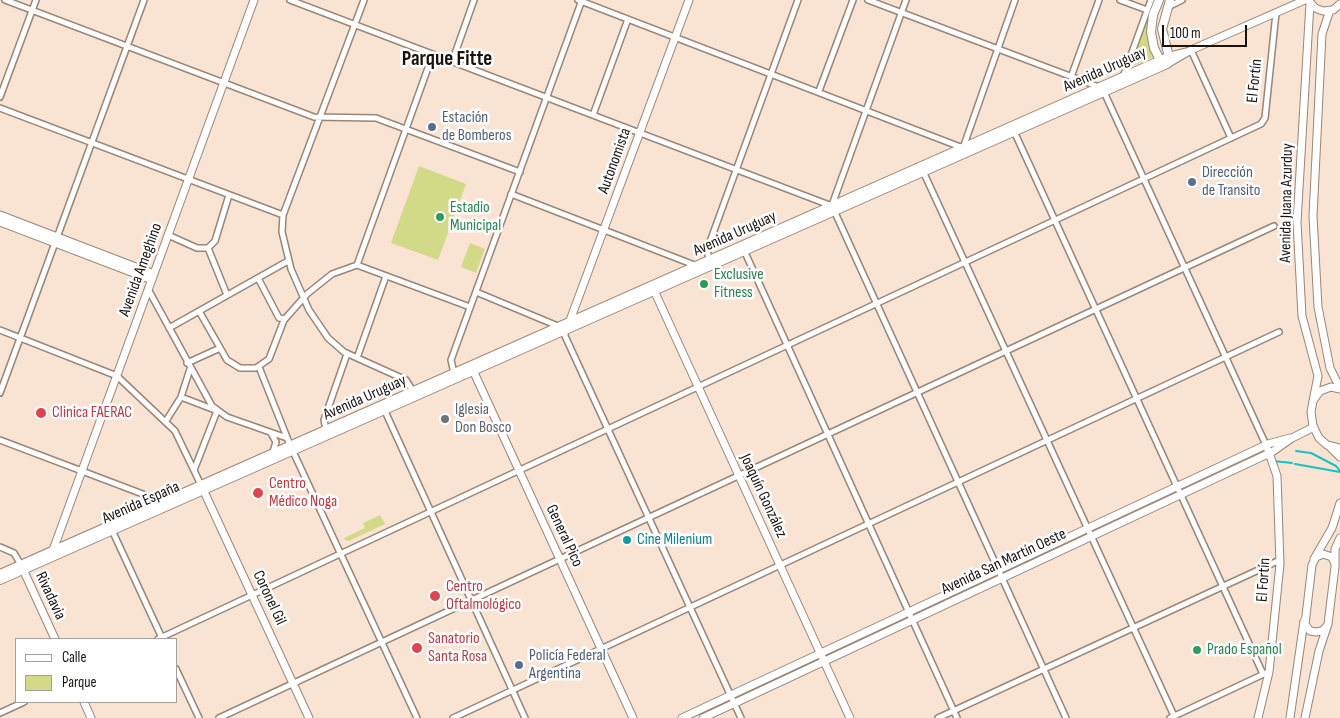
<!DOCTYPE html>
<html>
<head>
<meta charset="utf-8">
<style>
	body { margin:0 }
	#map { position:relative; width:1340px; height:718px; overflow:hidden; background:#f9e4d3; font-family:"Sofia Sans Condensed",sans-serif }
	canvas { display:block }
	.legend { position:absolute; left:15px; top:638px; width:162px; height:65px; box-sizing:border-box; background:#fff; border:1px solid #a3a19e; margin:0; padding:6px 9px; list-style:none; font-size:15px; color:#1a130d }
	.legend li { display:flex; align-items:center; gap:10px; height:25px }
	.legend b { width:25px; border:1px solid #a3a19e }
	.scale { position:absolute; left:1162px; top:25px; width:85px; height:22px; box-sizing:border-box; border:2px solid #1a130d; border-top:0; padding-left:6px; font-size:15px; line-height:18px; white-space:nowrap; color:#1a130d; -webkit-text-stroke:4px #fff; paint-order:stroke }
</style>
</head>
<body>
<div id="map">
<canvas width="1340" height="718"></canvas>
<ul class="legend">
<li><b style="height:6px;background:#fff"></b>Calle</li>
<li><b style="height:14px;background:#d3da87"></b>Parque</li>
</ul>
<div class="scale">100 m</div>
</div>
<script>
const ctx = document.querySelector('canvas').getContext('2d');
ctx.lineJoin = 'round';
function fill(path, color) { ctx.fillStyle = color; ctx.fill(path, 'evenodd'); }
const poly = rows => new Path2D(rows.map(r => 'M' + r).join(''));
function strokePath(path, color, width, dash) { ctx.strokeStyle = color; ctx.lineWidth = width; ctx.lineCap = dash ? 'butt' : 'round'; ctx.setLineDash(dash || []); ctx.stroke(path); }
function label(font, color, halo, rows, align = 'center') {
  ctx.font = font + ' "Sofia Sans Condensed",sans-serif'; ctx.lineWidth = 5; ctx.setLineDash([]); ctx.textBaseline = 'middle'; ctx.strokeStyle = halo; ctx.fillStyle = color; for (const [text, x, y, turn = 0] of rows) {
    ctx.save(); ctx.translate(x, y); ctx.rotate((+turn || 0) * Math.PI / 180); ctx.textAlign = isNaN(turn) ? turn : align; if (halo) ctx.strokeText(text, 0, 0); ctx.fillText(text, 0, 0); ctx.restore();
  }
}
fill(poly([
	[1154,0,1156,0,1153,57,1135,65,1132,60],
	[419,166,466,184,438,260,391,243],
	[470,243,485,249,476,273,461,267],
	[380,515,385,524,349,541,345,540,344,538,365,528,363,523]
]), '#d3da87');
strokePath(poly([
	[1296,451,1311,453,1336,466,1340,471],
	[1273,461,1292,463],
	[1295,464,1340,472]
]), '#16c1c2', 2);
const street = poly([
	[5,0,314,117,376,118,520,172],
	[290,0,832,206,1066,718],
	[364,0,283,215,282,232,291,269,309,310,328,338,344,352,406,380,413,391],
	[578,0,963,148],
	[868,0,1099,87,1104,92,1266,445],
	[1120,0,1147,10],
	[1168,7,1182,0],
	[1191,50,1231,138],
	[452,62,474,0],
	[1071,77,1099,0],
	[1123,77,1151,0],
	[819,91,853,0],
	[0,97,36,0],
	[0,108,283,215],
	[593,115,628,19],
	[1013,129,1263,674],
	[963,148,1015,0],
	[922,169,1175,718],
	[511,194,697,266],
	[832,205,906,0],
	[168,235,197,248,208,248],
	[208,248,215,241,229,195],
	[208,248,227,295],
	[743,248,957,718],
	[710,263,707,250,798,0],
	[357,265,433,54],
	[357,265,470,307],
	[258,278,279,318,285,319],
	[148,289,212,406,227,417,287,438],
	[476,292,565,329,565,336,741,718],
	[199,311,227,360,240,368,256,368,269,359,284,320,307,294,332,274,357,265],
	[169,328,288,261],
	[0,330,117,376,175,431,201,485],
	[357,358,386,276],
	[187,363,218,349],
	[259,367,290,445,417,718],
	[454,373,451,360,582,0],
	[0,393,144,0],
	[181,397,215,410],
	[384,409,525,718],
	[166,421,181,397,190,369],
	[326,430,324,420,347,354],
	[271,433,276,442,273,452],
	[0,440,148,496,155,505],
	[194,470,217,411],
	[111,528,162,638],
	[0,547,14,553,21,565],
	[158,639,1261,124,1265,118,1276,13],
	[176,669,199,718],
	[0,713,24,702],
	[219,718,1274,226],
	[453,718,1279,332],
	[938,718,1280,560],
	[1170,718,1266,673]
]);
const secondary = poly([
	[1309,1,1315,8,1323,11,1333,10,1340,4],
	[1310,3,1297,222,1302,316,1318,376,1313,401],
	[1330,10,1322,34,1313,216,1318,307,1330,368,1340,388],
	[1170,56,1191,51],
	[1167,64,1191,50,1305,0],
	[0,215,154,274],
	[0,222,152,280],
	[652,286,850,718],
	[569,323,689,0],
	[471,366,633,718],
	[1340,389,1331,387,1320,391,1313,401,1311,412,1313,426,1319,438,1327,445,1340,448],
	[1330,447,1340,457],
	[201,485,309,718],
	[53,550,254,0],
	[1314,559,1332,528,1340,503],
	[21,565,55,639],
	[1327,626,1322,631,1316,632,1310,631,1305,624,1312,565,1316,557,1323,554,1332,557,1335,564],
	[84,702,91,718],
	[682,718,1268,444,1290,438],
	[703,718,1272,452,1292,438,1314,427],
	[1258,718,1269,672,1280,564,1277,476,1268,450],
	[1290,718,1304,621],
	[1305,718,1319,651,1328,624,1335,567,1335,549,1340,538]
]);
const primary = poly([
	[1159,0,1153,15,1151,32,1154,48,1162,64],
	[1170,61,1162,29,1170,0],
	[0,574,1170,56],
	[0,580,1167,64]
]);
strokePath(street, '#998677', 8);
strokePath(secondary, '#998677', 9);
strokePath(primary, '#998677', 10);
strokePath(street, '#fff', 5);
strokePath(secondary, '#fff', 7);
strokePath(primary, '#fff', 8);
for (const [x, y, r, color] of [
	[432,127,5,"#5c6f8a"],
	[1192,182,5,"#5c6f8a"],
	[440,217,5,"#2e9e5b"],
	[704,284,5,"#2e9e5b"],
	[41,413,6,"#e0444e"],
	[445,419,5,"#6b7280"],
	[258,493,6,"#e0444e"],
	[627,540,5,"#0f9aa8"],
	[435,596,6,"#e0444e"],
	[417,648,6,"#e0444e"],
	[1197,650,5,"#2e9e5b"],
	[519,665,5,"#5c6f8a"]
]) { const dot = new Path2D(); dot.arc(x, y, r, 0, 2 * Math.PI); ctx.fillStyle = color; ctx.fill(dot); strokePath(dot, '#fff', 2); }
label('16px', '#1a130d', '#fff', [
	["Avenida Uruguay",1105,70,-24],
	["El Fortín",1255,81,-84],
	["Autonomista",615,161,-70],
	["Avenida Juana Azurduy",1287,203,-89],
	["Avenida Uruguay",735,234,-24],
	["Avenida Ameghino",141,270,-70],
	["Avenida Uruguay",365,398,-24],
	["Joaquín González",763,496,65],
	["Avenida España",141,503,-24],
	["General Pico",564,536,65],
	["Avenida San Martín Oeste",1004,562,-25],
	["El Fortín",1264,580,-86],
	["Rivadavia",50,596,65],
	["Coronel Gil",269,598,65]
]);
label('16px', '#4e5e75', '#fff', [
	["Estación",442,118],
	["de Bomberos",442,136],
	["Dirección",1202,173],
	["de Transito",1202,191],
	["Policía Federal",529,656],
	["Argentina",529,674]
], 'left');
label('16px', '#27864d', '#fff', [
	["Estadio",450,208],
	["Municipal",450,226],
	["Exclusive",714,275],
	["Fitness",714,293],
	["Prado Español",1207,650]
], 'left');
label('16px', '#5b616d', '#fff', [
	["Iglesia",455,410],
	["Don Bosco",455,428]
], 'left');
label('16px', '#be3a42', '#fff', [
	["Clinica FAERAC",52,413],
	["Centro",269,484],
	["Médico Noga",269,502],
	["Centro",446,587],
	["Oftalmológico",446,605],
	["Sanatorio",428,639],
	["Santa Rosa",428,657]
], 'left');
label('16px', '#0d838f', '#fff', [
	["Cine Milenium",637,540]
], 'left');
label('bold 21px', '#1a130d', '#fff', [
	["Parque Fitte",447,60]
]);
</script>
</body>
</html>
